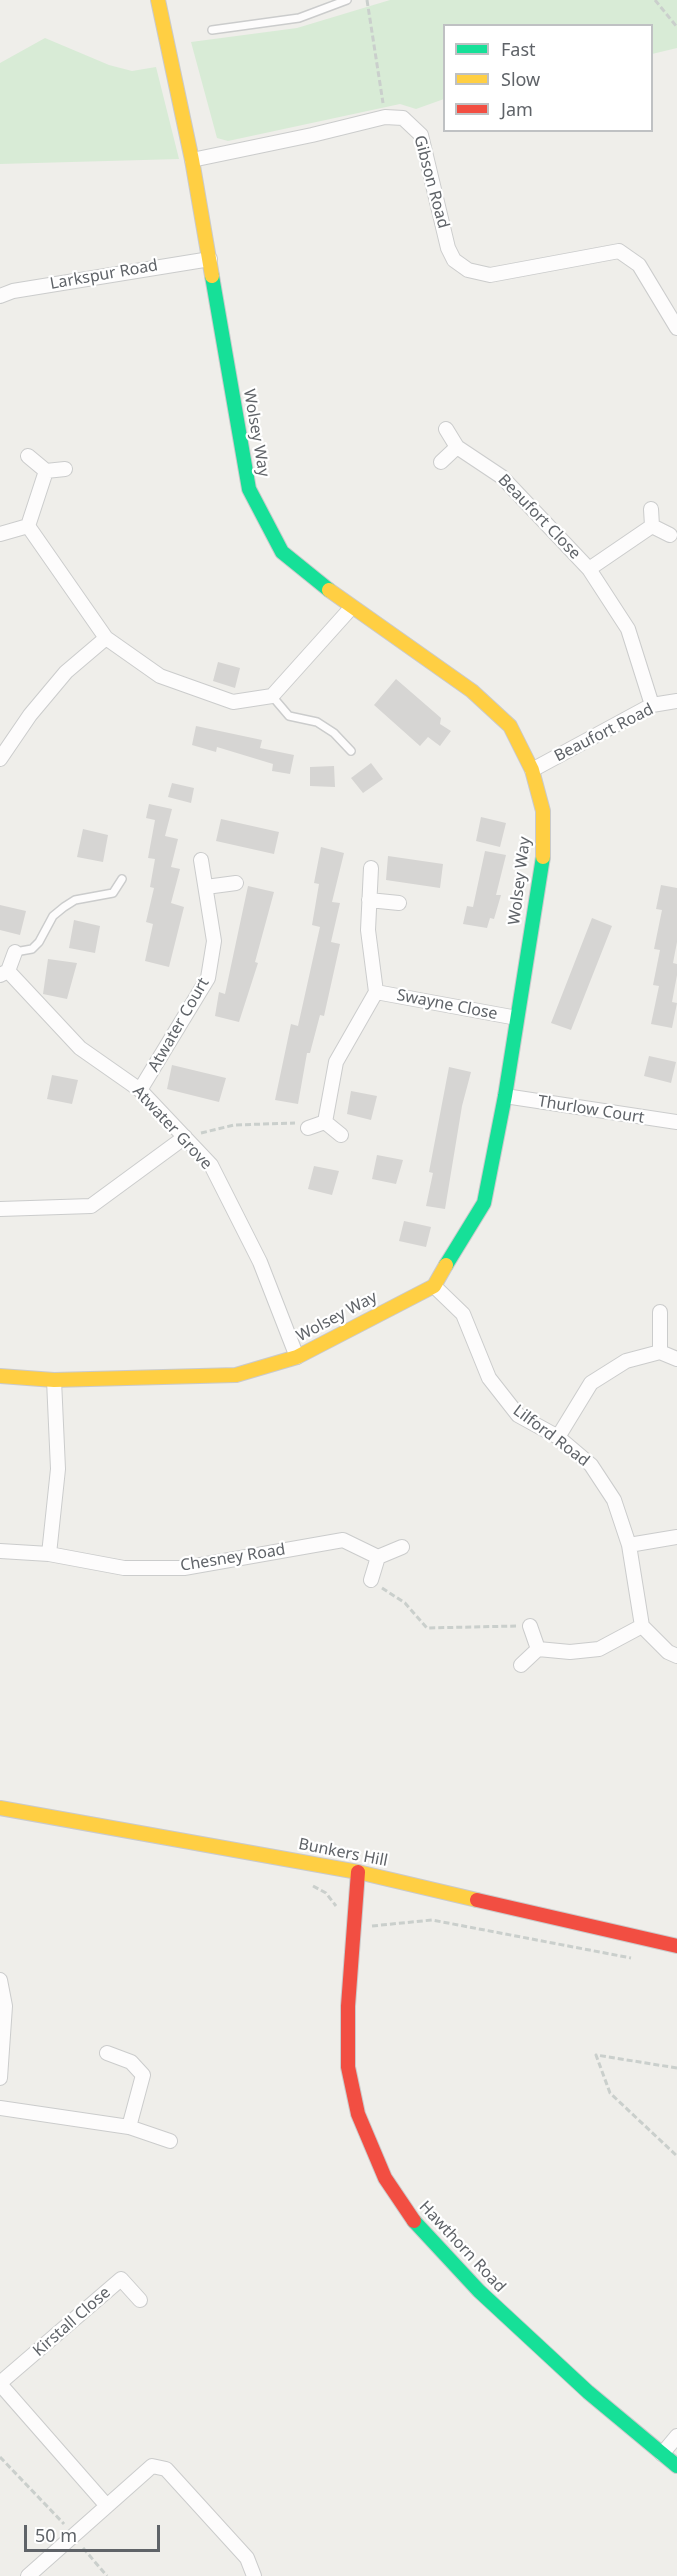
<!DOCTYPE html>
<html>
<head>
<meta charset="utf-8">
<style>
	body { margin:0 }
	#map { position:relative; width:677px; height:2576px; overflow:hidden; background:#efeeea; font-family:"Noto Sans",sans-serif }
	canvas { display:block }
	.legend { position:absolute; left:443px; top:24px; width:210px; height:108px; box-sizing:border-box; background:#fff; border:2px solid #bfc1c3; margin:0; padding:8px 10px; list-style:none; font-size:18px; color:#5f6368 }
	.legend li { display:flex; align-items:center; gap:12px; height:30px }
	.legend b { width:30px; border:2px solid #bfc1c3 }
	.scale { position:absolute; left:24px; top:2525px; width:136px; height:27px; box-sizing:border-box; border:3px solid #5f6368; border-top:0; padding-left:8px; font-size:18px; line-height:21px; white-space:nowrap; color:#5f6368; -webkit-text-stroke:4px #fff; paint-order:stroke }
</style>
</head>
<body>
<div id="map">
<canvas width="677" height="2576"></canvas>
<ul class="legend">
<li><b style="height:8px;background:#16e098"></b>Fast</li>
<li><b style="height:8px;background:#ffcf43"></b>Slow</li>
<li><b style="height:8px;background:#f24e42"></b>Jam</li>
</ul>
<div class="scale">50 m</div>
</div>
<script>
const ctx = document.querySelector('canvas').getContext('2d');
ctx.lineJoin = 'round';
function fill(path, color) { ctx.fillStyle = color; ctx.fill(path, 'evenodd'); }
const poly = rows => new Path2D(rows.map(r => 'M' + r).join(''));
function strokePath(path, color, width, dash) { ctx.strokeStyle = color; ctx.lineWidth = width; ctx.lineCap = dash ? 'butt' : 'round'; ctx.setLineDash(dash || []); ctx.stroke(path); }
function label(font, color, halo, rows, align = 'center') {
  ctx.font = font + ' "Noto Sans",sans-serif'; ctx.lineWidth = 4.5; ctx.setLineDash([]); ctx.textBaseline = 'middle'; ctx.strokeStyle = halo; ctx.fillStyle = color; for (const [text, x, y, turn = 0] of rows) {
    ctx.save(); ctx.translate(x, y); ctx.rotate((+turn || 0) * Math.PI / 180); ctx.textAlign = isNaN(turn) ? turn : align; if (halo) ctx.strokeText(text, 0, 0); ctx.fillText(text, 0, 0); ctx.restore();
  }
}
fill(poly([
	[390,0,677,0,677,48,652,54,652,26,444,26,444,99,416,109,400,104,228,141,217,138,191,42,297,28],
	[45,38,109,65,132,71,156,67,179,159,0,164,0,63]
]), '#d8ebd6');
fill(poly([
	[218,662,240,668,235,688,213,681],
	[396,679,441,718,440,724,451,731,440,746,428,737,420,746,374,705],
	[196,726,262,740,260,748,294,755,290,774,272,771,273,764,217,747,216,752,192,745],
	[371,763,383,779,363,793,351,778],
	[334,766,335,787,310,786,310,767],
	[172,783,194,788,191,803,168,797],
	[149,804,172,809,165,836,178,839,171,867,180,869,171,903,184,907,169,967,145,961,153,924,146,922,154,888,150,887,155,859,148,858,155,820,146,818],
	[481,817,506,823,500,847,476,841],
	[221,819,279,832,274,854,216,841],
	[83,829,108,835,103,862,77,857],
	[321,847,344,853,332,902,340,903,331,942,340,944,324,1016,320,1015,310,1053,307,1053,298,1104,275,1100,291,1024,298,1026,320,927,312,925,319,884,314,883],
	[485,851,506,855,496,895,501,895,494,919,490,918,487,928,463,924,467,906,473,907],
	[388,856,443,864,440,888,386,880],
	[661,885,677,888,677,942,673,963,677,964,677,975,672,1002,677,1003,672,1028,651,1024,659,986,653,985,660,950,654,949,662,910,656,909],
	[248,886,274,892,255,962,258,963,239,1022,215,1016,219,992,225,994],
	[0,905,26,911,20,935,0,930],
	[592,918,612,926,571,1030,551,1023],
	[74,920,100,926,95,953,69,948],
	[48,959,77,963,67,999,43,994],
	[649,1056,676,1062,671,1083,644,1076],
	[172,1065,226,1078,219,1102,167,1089],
	[449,1067,471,1072,462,1106,445,1209,426,1206,433,1173,429,1172],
	[52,1075,78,1080,72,1104,47,1099],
	[351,1091,377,1096,371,1120,347,1114],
	[377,1155,403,1160,396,1184,372,1179],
	[314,1166,339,1171,332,1195,308,1189],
	[404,1221,431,1227,426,1247,399,1241]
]), '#d6d5d3');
const lane = poly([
	[212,30,299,18,347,0],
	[272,696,289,716,317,722,334,733,351,751],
	[15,952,32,949,39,942,53,916,64,907,75,900,113,893,122,879]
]);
const street = poly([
	[192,160,312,135,385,117,403,118,421,135,448,248,454,260,468,270,490,275,619,251,639,265,677,328],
	[0,296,13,291,210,259],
	[446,429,457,447,502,477,589,569,628,629,652,705],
	[28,456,46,471],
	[441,462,457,447],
	[28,526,46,471,65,469],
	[652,526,670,535],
	[0,534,28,526,106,638,160,676,233,702,272,696,351,608],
	[589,569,652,526,651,509],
	[0,759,30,715,66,672,106,638],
	[532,770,652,705,677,701],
	[371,868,368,930,376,992],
	[206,887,236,883],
	[369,900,399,903],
	[8,971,15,952],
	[0,975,8,971,80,1048,140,1090,211,1165,260,1262,297,1357],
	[140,1090,208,978,214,941,201,860],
	[505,1096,677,1122],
	[308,1128,325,1122],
	[341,1135,325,1122,336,1062,376,992,517,1018],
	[0,1209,91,1206,185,1137],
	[434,1286,463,1314,489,1378,518,1415,558,1437,591,1465,614,1500,629,1545,642,1626,668,1652,677,1656],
	[660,1352,677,1359],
	[54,1380,58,1469,49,1554,124,1568,184,1568,343,1540,378,1557,371,1580],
	[558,1437,591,1383,626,1361,660,1352,660,1312],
	[629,1545,677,1537],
	[0,1551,49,1554],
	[378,1557,402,1547],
	[530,1626,538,1649,570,1652,599,1649,642,1626],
	[521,1665,538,1649],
	[0,1980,5,2006,0,2078],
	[107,2053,131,2062,143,2075,129,2127],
	[0,2108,129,2127,170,2141],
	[0,2383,121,2279,140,2300],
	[0,2384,107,2506],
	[662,2454,677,2436],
	[28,2576,152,2466,166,2469,247,2558,254,2576]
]);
const fast = poly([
	[212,276,249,489,282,552,329,590],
	[446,1265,484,1203,505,1096,543,857],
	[414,2221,479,2291,588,2392,677,2466]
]);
const slow = poly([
	[158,0,192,160,212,276],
	[329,590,472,691,510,726,532,770,543,811,543,857],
	[0,1376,54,1380,236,1375,297,1357,434,1286,446,1265],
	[0,1808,358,1872,477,1900]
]);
const jam = poly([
	[358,1872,348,2006,348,2067,358,2114,385,2178,414,2221],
	[477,1900,677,1946]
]);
strokePath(lane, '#cbcccc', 10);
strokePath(street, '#cbcccc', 16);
strokePath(fast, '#cacacb', 16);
strokePath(slow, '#cacacb', 16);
strokePath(jam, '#cacacb', 16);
strokePath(poly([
	[367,0,383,103],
	[655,0,677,27],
	[201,1133,234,1125,295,1123],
	[382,1588,405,1603,427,1628,516,1626],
	[313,1886,326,1893,336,1906],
	[372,1926,432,1920,631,1958],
	[677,2068,596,2055,610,2093,677,2156],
	[0,2457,64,2524],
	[83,2548,107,2576]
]), '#cacfcc', 3, [6, 3]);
strokePath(lane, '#fdfcfc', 7);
strokePath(street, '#fdfcfc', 14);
strokePath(fast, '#16e098', 14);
strokePath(slow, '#ffcf43', 14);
strokePath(jam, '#f24e42', 14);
label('16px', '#5f6368', '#fff', [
	["Gibson Road",431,182,75],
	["Larkspur Road",104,275,-10],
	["Wolsey Way",256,433,80],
	["Beaufort Close",539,517,46],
	["Beaufort Road",604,733,-27],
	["Wolsey Way",520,881,-83],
	["Swayne Close",447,1005,11],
	["Atwater Court",179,1025,-60],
	["Thurlow Court",591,1110,9],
	["Atwater Grove",172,1128,47],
	["Wolsey Way",337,1317,-28],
	["Lilford Road",551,1436,37],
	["Chesney Road",233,1558,-9],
	["Bunkers Hill",343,1853,11],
	["Hawthorn Road",462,2247,47],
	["Kirstall Close",72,2322,-41]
]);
</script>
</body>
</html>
